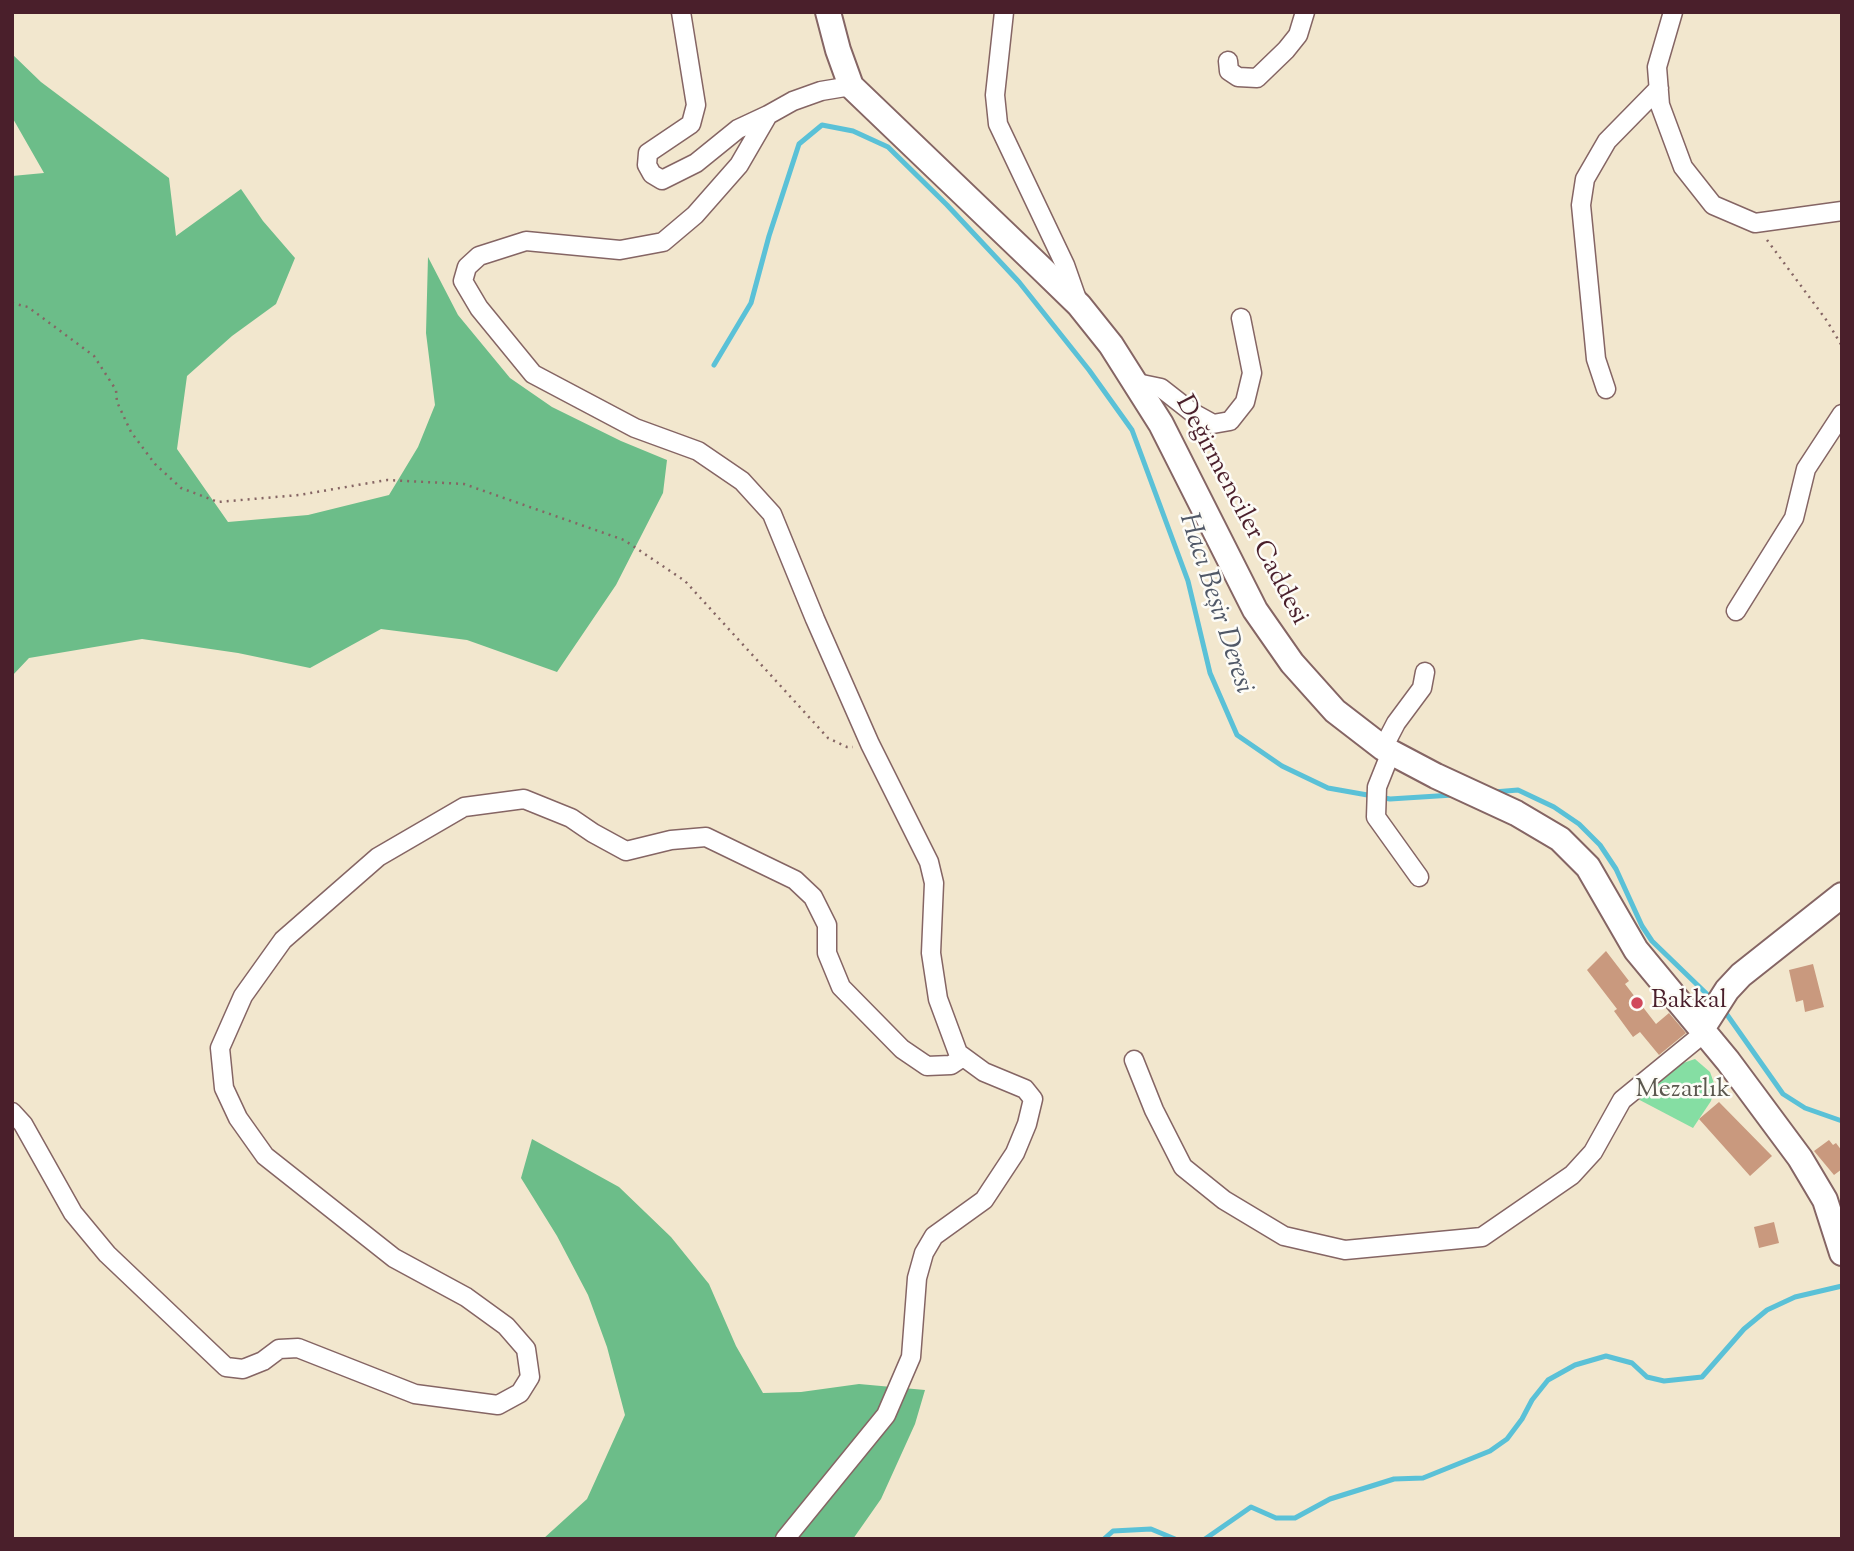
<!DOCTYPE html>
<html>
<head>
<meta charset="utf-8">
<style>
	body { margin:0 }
	#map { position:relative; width:1854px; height:1551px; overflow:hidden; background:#f2e7ce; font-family:"Sorts Mill Goudy",serif }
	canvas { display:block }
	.frame { position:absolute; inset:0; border:14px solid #4a1f2b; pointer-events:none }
</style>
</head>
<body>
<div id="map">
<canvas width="1854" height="1551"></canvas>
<div class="frame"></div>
</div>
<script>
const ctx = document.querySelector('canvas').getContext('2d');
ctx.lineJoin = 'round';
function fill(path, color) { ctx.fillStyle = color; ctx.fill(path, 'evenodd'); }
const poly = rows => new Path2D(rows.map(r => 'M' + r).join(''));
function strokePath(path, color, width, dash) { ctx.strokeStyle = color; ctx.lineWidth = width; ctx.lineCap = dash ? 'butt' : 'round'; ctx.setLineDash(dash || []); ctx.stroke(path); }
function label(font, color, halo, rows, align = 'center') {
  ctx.font = font + ' "Sorts Mill Goudy",serif'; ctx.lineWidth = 5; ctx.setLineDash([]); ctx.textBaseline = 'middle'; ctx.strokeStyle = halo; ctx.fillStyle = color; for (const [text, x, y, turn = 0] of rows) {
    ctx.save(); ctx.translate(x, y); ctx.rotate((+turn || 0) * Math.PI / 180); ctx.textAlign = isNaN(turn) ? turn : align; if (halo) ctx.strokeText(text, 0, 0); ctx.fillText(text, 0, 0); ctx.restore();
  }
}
fill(poly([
	[1695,1059,1710,1072,1715,1086,1711,1101,1693,1128,1632,1096,1665,1069]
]), '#85dea3');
fill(poly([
	[12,54,41,82,169,178,176,236,241,189,263,221,295,258,276,304,232,336,187,376,177,449,228,522,308,515,389,495,418,447,435,405,426,333,428,257,458,315,510,378,552,407,621,441,667,460,663,493,616,585,557,672,467,640,381,629,310,668,238,653,142,639,29,658,12,676,12,176,44,173,12,117],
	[532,1139,619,1187,671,1237,709,1284,736,1346,763,1393,801,1392,859,1384,925,1390,915,1424,881,1499,853,1539,543,1539,587,1499,625,1415,607,1347,588,1295,557,1236,521,1178]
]), '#6cbd89');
strokePath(poly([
	[714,365,751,303,769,236,799,144,822,125,853,131,888,147,947,205,1019,282,1089,370,1132,430,1188,581,1210,673,1237,735,1282,766,1328,788,1390,799,1453,795],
	[1494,792,1518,790,1554,807,1579,824,1600,845,1616,869,1642,926,1652,941,1713,1000],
	[1723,1009,1783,1094,1805,1108,1842,1121],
	[1104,1539,1113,1531,1151,1529,1175,1539],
	[1205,1539,1251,1507,1276,1518,1295,1518,1330,1499,1394,1479,1423,1478,1490,1451,1507,1439,1522,1419,1532,1400,1548,1380,1575,1365,1606,1356,1632,1363,1647,1377,1664,1381,1702,1377,1744,1329,1767,1310,1795,1297,1842,1286]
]), '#5ac1d7', 5);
fill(poly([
	[1606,951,1629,981,1625,984,1656,1024,1669,1013,1686,1033,1659,1055,1640,1032,1633,1037,1614,1011,1617,1009,1587,970],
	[1813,964,1824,1007,1805,1012,1803,1000,1796,1002,1789,970],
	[1719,1102,1772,1156,1750,1176,1699,1119],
	[1829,1140,1833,1145,1836,1143,1842,1151,1842,1169,1834,1175,1814,1151],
	[1774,1222,1779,1243,1759,1248,1754,1227]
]), '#c9997e');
const street = poly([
	[681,12,696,105,691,124,648,153,647,165,652,174,662,180,696,163,738,129,768,115],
	[1004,12,995,95,998,124,1065,265,1078,302],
	[1673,12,1657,67,1660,105,1683,167,1713,205,1755,223,1842,211],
	[1228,61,1229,71,1238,77,1257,78,1286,50,1298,35,1305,12],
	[1137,383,1161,388,1193,413,1213,424,1230,421,1245,402,1252,373,1241,318],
	[1606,389,1596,359,1581,205,1585,179,1607,141,1659,88],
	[1736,611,1794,518,1806,469,1842,414],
	[1383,748,1396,723,1422,688,1425,672],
	[1391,752,1377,787,1376,817,1419,877],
	[1134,1060,1154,1110,1183,1167,1224,1200,1284,1236,1345,1250,1482,1237,1572,1175,1593,1152,1622,1100,1704,1033],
	[12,1112,23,1124,73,1213,107,1254,226,1367,243,1369,263,1361,279,1349,298,1348,415,1394,498,1405,520,1393,530,1377,526,1349,506,1326,466,1297,394,1258,265,1156,238,1118,224,1088,220,1048,243,996,283,940,378,857,464,807,524,799,571,818,593,833,626,851,671,840,706,837,795,880,813,897,827,925,827,953,841,987,902,1049,927,1066,951,1065,963,1057],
	[785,1539,886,1415,911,1357,917,1278,924,1253,934,1236,984,1200,1015,1153,1027,1124,1033,1099,1025,1089,984,1072,958,1053,938,999,931,953,934,883,929,862,870,744,815,619,772,514,742,481,698,451,635,428,533,374,479,308,463,281,467,267,479,256,526,241,620,250,663,242,695,215,739,165,768,115,793,101,821,91,851,86]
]);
const secondary = poly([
	[828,12,838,50,851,86,1042,269,1079,305,1111,345,1161,424,1255,610,1292,663,1335,711,1383,748,1436,776,1516,813,1560,839,1588,867,1636,950,1728,1061,1800,1158,1825,1200,1842,1253],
	[1702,1029,1727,990,1741,975,1842,895]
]);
strokePath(street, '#856564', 21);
strokePath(secondary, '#856564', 28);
strokePath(poly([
	[1767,240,1827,321,1842,346],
	[12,303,28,307,94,356,116,390,117,402,131,432,155,464,181,488,218,502,299,495,387,480,464,484,624,540,685,581,828,738,847,747,853,747]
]), '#856564', 2.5, [2, 5]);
strokePath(street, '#fff', 18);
strokePath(secondary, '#fff', 24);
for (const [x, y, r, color] of [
	[1637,1003,7,"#d1495b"]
]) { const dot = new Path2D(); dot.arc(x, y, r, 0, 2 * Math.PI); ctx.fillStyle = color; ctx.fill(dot); strokePath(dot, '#fdfcf7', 2.5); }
label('26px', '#4a1f2b', '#fdfcf7', [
	["Değirmenciler Caddesi",1240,511,62]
]);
label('26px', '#4a1f2b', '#fdfcf7', [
	["Bakkal",1651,1003]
], 'left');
label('26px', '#5c584f', '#fdfcf7', [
	["Mezarlık",1683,1092]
]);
label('italic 28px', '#505867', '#fdfcf7', [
	["Hacı Beşir Deresi",1214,604,72]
]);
</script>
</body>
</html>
